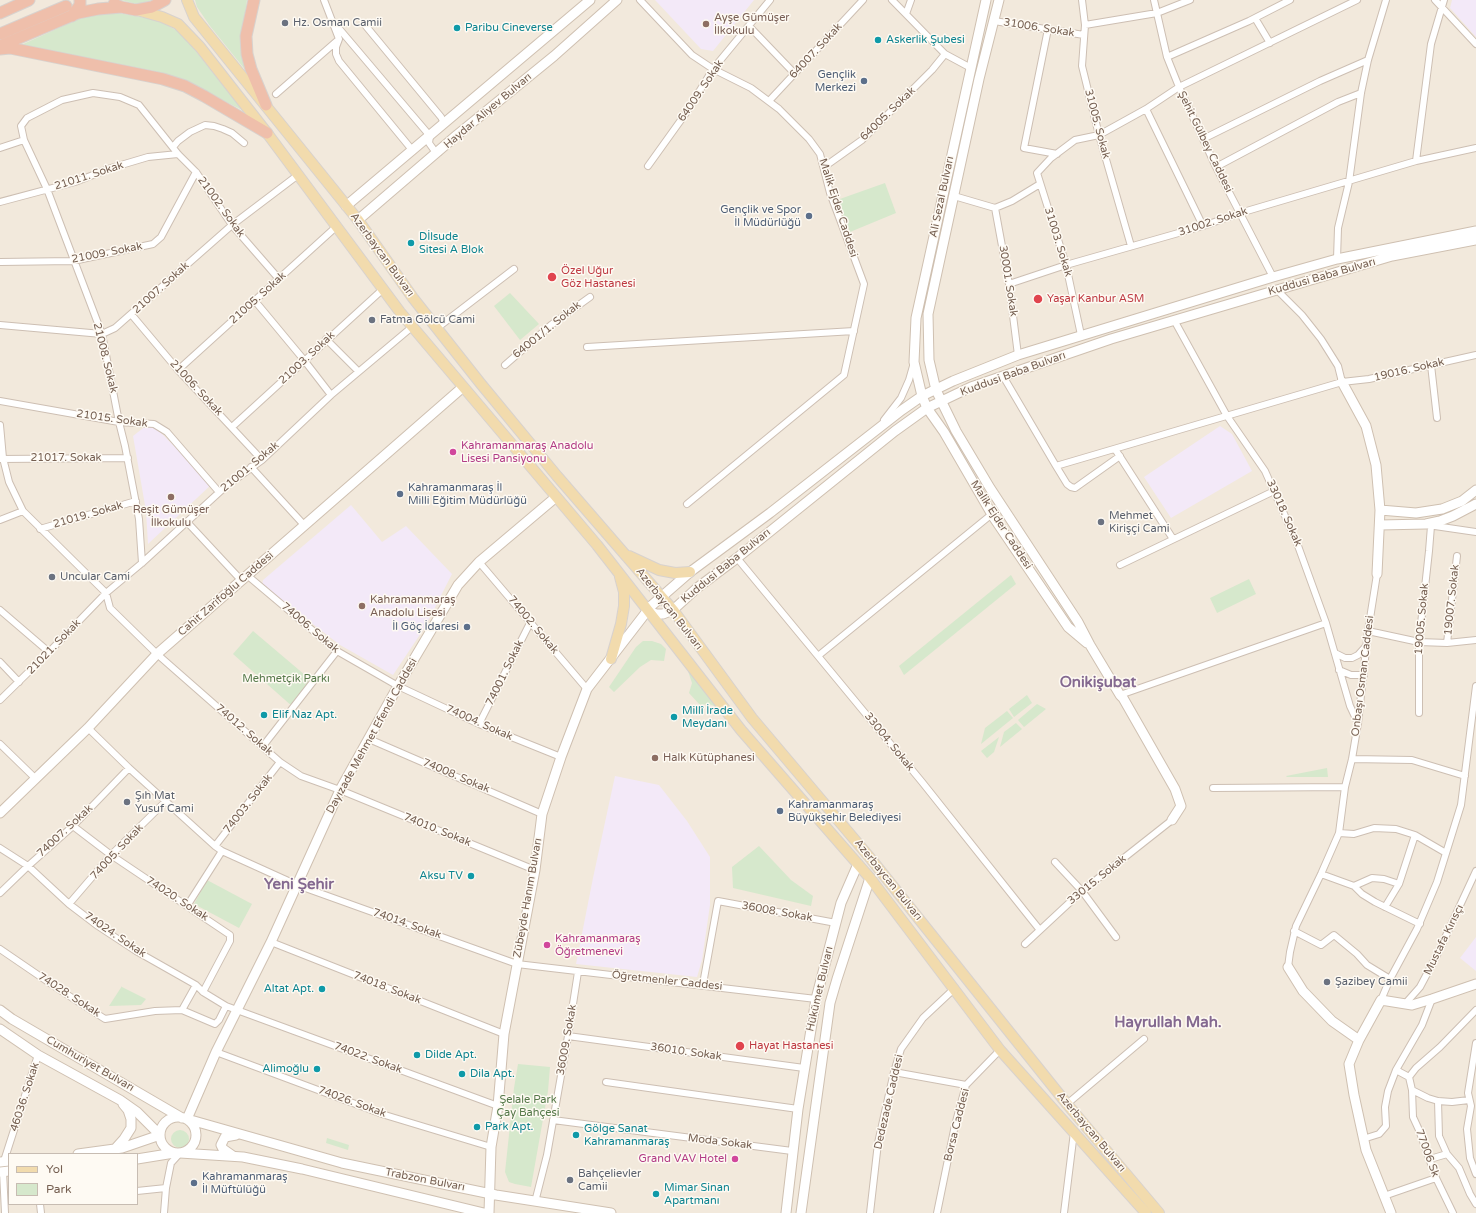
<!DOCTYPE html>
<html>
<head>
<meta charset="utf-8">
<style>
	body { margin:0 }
	#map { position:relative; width:1476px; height:1213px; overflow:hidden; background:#fbf6ed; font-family:"Varela Round",sans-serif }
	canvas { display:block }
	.legend { position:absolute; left:8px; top:1153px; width:130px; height:52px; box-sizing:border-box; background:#fefaf3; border:1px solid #c7bcb2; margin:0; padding:5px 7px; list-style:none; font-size:12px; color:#755f51 }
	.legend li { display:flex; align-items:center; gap:8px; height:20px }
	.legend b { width:20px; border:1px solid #c7bcb2 }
</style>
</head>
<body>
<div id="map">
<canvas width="1476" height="1213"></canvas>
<ul class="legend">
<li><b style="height:5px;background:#f2dbad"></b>Yol</li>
<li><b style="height:11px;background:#d6e8cc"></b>Park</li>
</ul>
</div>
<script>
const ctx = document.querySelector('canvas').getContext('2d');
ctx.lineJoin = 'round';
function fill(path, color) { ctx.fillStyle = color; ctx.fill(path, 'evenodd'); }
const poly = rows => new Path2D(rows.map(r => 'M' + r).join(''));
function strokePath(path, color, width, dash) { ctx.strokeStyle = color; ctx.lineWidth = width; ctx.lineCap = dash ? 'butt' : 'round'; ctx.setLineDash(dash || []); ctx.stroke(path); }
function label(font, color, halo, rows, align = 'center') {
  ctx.font = font + ' "Varela Round",sans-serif'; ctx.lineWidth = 3; ctx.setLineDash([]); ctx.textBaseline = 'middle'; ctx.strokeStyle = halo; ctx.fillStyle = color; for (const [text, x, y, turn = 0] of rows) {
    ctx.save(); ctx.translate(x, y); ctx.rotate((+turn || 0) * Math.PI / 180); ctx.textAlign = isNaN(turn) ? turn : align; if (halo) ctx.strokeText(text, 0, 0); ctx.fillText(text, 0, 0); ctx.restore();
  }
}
fill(poly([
	[0,0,1476,0,1476,1213,0,1213],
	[9,1154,137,1154,137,1204,9,1204]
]), '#f2e9dc');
fill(poly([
	[655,0,754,0,713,51,701,49],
	[1452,0,1476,0,1476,37,1450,8],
	[147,425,156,428,212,484,148,544,146,511,133,436],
	[1220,426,1232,434,1252,471,1171,518,1144,477],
	[351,505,382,542,406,526,452,574,425,627,393,675,340,645,262,585,263,580],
	[615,776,659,785,687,821,710,857,710,905,702,960,697,977,576,964,593,878],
	[1476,937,1476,971,1460,958]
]), '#f3e9f8');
fill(poly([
	[121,0,153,0,137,4],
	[195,0,247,0,242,31,247,72,210,26,197,7],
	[107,11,157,20,176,30,191,45,242,110,191,84,154,71,21,45,81,18],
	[885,183,896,213,850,232,837,200],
	[510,293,539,324,520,340,494,306],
	[1011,575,1016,584,904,675,899,666],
	[1249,579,1256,594,1217,613,1210,598],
	[253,631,312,681,293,707,233,654],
	[643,641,652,641,661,644,666,649,664,661,651,660,640,667,614,692,609,687,636,647],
	[687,668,722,709,709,704,700,705,689,693,692,683],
	[1027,695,1032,703,1014,717,1009,709],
	[1037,704,1046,709,1024,727,1018,720],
	[1007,711,1013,718,981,744,985,728],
	[1016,723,1022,729,1000,747,1004,732],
	[999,737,994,752,987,758,981,751],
	[1327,768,1328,777,1287,777,1286,776],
	[759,846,791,880,813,896,811,906,733,888,732,867],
	[207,880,252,904,239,928,194,904],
	[122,986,122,987,146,999,141,1005,109,1006],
	[518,1064,550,1067,548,1091,531,1187,515,1184,509,1182,505,1172,514,1088],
	'171 1139a9 9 0 1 1 18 0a9 9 0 1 1-18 0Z',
	[327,1138,349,1145,348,1150,326,1143]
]), '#d6e8cc');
const street = poly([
	[324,0,339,39,336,47,336,54,339,61,413,151],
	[640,0,692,55,713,69,751,88,779,109,809,139,820,154,830,193,864,284,844,375,687,504],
	[892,0,945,54,971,68],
	[1082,0,1085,25,1082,66,1099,135,1131,246],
	[1154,0,1167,57,1179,87,1216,167,1273,277],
	[1435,0,1476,44],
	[906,14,911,0],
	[1255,18,1270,43],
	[994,21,1084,35],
	[336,25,430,136,429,143,434,150,439,152],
	[365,25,441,117,444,123],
	[1085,25,1157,13,1190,0],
	[749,26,795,74],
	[1048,29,1024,148,1057,154],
	[1167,57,1249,21,1290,0],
	[276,94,338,40],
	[769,101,863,0],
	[1146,109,1203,226],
	[1203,139,1320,81,1368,60],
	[173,147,178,141,190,132,205,125,214,126,223,129,232,133,244,143],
	[0,148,24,140],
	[1416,161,1431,44,1444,0],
	[648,166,686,113,713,69,770,0],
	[824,167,862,140,932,70,945,54],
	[1216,167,1338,102,1361,93],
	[954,196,995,208,1012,201,1040,184],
	[0,202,75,182,111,168,148,157,178,154],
	[995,208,1009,284,1018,355],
	[1337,259,1338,228,1349,182,1361,93,1368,60,1386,0],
	[0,262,73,261,153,244,161,237,196,172],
	[1009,284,1066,265,1203,226,1240,213,1416,161,1476,148],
	[1277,290,1302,315,1321,339,1338,366,1342,382],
	[255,301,304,360,331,395],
	[131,314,178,370,262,460],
	[1174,320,1227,416,1265,471,1297,543,1326,623,1350,706,1358,723],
	[0,325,102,334,115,328,232,225,298,175],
	[437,328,514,269],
	[1081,335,1066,265,1037,173,1051,158,1075,140,1099,135,1146,109,1179,87,1357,0],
	[326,339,358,371],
	[587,347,854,331],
	[505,365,551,325,590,297],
	[1431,365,1437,418],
	[178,370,337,226],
	[1003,376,1056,466,1342,382,1369,379,1476,355],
	[0,401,119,422,154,424,167,432,219,492],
	[884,420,901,398,909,380,913,366],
	[0,425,3,458,9,482,23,511,106,593,110,608,157,654,280,762,301,776,340,790,535,870],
	[232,427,382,290],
	[1115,449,1173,539],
	[0,459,128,458],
	[1056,466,1067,484,1071,487,1075,488,1120,456],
	[251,467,305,526],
	[0,520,23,511],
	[187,522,241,580],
	[1428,525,1476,532],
	[40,529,136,501],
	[737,558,922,782,1039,929],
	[479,562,587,689],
	[142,563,139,519,125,446,119,422,102,334,47,189,24,140,21,126,27,118,62,100,93,93,120,97,139,105,178,154,196,172,232,225,279,279],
	[1120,565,1274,491],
	[248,576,337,651,398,686,479,724,561,757],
	[0,610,49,652],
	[1368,631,1419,642,1447,643,1476,640],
	[1447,643,1457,556],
	[1335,653,1345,658,1352,658,1358,655,1367,645],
	[818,656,992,514],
	[0,662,19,682],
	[1339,670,1351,675,1364,675],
	[1120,695,1326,623],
	[0,700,49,652,106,593,142,563,225,487,262,460,331,395,412,327],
	[1419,713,1419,642,1429,551,1431,526],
	[479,724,531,621],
	[88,728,129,768,215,846,222,851,297,885,517,964,816,999],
	[369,739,542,814],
	[0,744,36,779],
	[263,746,337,651],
	[1352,759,1412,760,1465,776],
	[1213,788,1345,787],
	[73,826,111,855,230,935,230,941,203,992],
	[1339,833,1354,834,1374,828,1396,829,1415,835,1446,853],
	[215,846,280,762],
	[0,848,28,866,69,904,98,926,136,951,196,985,203,992,226,1006,498,1106],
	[1055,862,1082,891,1116,937],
	[1321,874,1354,886,1362,894,1375,902,1420,924],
	[1354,886,1372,878,1384,879,1399,884],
	[0,893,28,866,73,826,129,768],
	[69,904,111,855,165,802],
	[187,906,222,851],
	[1385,907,1399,884,1415,835],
	[1294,931,1321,945,1334,935,1357,954,1367,965,1390,979],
	[271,942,504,1034],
	[1025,944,1082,891,1172,820],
	[0,949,60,990,105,1019,155,1011,182,1010,215,1024,219,1020,226,1006],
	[1288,967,1290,952,1296,926,1321,874,1339,833,1345,787,1352,759,1358,723,1368,631,1377,574],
	[703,984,718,901,836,923],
	[1381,1000,1390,979,1417,929,1437,882,1461,805,1476,686],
	[1405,1004,1420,987,1437,955,1476,871],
	[182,1010,196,985],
	[568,1036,804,1068],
	[1476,1043,1468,1093,1471,1106,1467,1129,1470,1158,1476,1174],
	[216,1052,385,1115,491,1147],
	[1396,1070,1409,1077,1412,1090,1428,1098,1438,1101,1452,1102,1469,1100],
	[894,1072,966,1085],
	[1409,1077,1416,1068,1440,1047,1476,1010],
	[606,1082,798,1109],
	[1412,1090,1413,1117,1419,1130,1436,1178,1453,1213],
	[1438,1101,1439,1136,1447,1154,1459,1168,1470,1194,1476,1204],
	[1067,1104,1144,1039],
	[553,1120,792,1151],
	[1363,1139,1379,1134,1386,1126,1385,1107,1388,1091,1396,1070,1422,1025,1432,999],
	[1430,1159,1447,1154],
	[4,1161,38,1055],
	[3,1171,5,1213],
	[137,1191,166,1188],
	[1384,1196,1436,1178],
	[535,1202,547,1155,568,1036,578,972],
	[40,1204,41,1213],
	[164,1213,166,1188,171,1163,180,1153],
	[870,1213,878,1143,894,1072,901,1049,923,1018,955,988],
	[937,1213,955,1125,966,1085,1000,1050],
	[1064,1213,1074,1132]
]);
const secondary = poly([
	[986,0,916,318,914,362,922,396,927,408,944,432,994,518,1068,627,1087,643],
	[999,0,979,79,928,314,929,360,936,390,956,431,990,488,1078,622,1090,645,1120,695,1123,698,1175,789,1181,806,1172,820],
	[346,206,590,0],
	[358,220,457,135,554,56,617,0],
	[1342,382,1366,426,1376,465,1380,510,1377,574],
	[556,497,479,562,458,585,398,686,340,790,271,942,216,1052,187,1119,342,1163,496,1195,611,1213],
	[1380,510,1416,513,1442,509,1462,501,1476,490],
	[1380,525,1426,524,1440,521,1453,516,1476,504],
	[648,610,656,614,663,614,673,610,697,588,737,558,895,431,927,408,971,387,1111,339,1392,256,1476,240],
	[0,813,88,728,157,654,463,387],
	[1288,967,1303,991,1332,1021,1359,1040],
	[0,1010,12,1019,182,1118],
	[0,1029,38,1055,120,1100,137,1112,160,1135,122,1148,78,1154],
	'160 1135a18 18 0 1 1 36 0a18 18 0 1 1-36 0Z',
	[115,1149,124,1139,131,1128,131,1119,128,1110,123,1104],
	[180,1153,243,1157,302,1169,484,1213],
	[233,1156,223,1149,221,1145,225,1137,236,1135],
	[137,1159,174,1153],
	[0,1162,9,1161],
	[0,1172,9,1171],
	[489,1213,491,1147,498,1106,504,1034,535,870,542,814,561,757,587,689,651,606,690,572,770,513,902,410,922,396,953,381,1018,355,1273,277,1337,259,1476,231],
	[786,1213,798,1109,816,999,841,903,858,864],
	[801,1213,830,1003,837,979,870,878],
	[1391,1213,1366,1150,1354,1095,1349,1064,1359,1040,1381,1000,1412,1005,1432,999,1476,984]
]);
const primary = poly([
	[187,0,194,17,358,220,413,298,481,384,557,476,673,610,752,718,871,859,1067,1104,1159,1213],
	[137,10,162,17,178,24,200,47,267,133,400,312,597,545,741,730,870,878,1000,1050,1146,1213],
	[629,556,659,570,675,573,690,572],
	[611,659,621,624,624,606,624,592,620,577]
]);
const highway = poly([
	[254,0,246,36,247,54,251,69,266,105],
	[114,4,121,7,136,10,152,7,165,0],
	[0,13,29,0],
	[72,16,80,5,80,0],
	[0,34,66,6],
	[0,46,78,13,98,9,121,7],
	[0,49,10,48,163,79,185,86,204,96,267,133]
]);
strokePath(street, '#cdbfb3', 8);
strokePath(secondary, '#cfc0b1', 11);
strokePath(primary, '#d8d2ce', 12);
strokePath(highway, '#d8d2ce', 13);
strokePath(street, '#fff', 6);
strokePath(secondary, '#fff', 9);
strokePath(primary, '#f2dbad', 10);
strokePath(highway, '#efbfab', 11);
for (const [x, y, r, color] of [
	[285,23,4,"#6b7280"],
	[706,24,4,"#8d6e63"],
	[457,28,4,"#0f9aa8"],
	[878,40,4,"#0f9aa8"],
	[864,81,4,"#5c6f8a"],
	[809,216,4,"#5c6f8a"],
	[411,243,4,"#0f9aa8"],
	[552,277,5,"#e0444e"],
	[1038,299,5,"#e0444e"],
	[372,320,4,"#6b7280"],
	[453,452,4,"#d1479c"],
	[400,494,4,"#5c6f8a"],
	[171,497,4,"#8d6e63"],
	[1101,522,4,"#6b7280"],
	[52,577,4,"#6b7280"],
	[362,606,4,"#8d6e63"],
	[467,627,4,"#5c6f8a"],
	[264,715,4,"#0f9aa8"],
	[674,717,4,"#0f9aa8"],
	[655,758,4,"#8d6e63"],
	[127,802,4,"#6b7280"],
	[780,811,4,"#5c6f8a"],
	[471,876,4,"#0f9aa8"],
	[547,945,4,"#d1479c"],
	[1327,982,4,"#6b7280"],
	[322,989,4,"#0f9aa8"],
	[740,1046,5,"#e0444e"],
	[417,1055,4,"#0f9aa8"],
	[317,1069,4,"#0f9aa8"],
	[462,1074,4,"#0f9aa8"],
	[477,1127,4,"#0f9aa8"],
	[576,1135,4,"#0f9aa8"],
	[735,1159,4,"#d1479c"],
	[570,1180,4,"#6b7280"],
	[194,1183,4,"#5c6f8a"],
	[656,1194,4,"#0f9aa8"]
]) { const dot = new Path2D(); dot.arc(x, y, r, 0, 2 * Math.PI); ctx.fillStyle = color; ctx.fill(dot); strokePath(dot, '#fefaf3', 1.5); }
label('11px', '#785e54', '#fefaf3', [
	["Ayşe Gümüşer",714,18],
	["İlkokulu",714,31],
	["Reşit Gümüşer",171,510,"center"],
	["İlkokulu",171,523,"center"],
	["Kahramanmaraş",370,600],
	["Anadolu Lisesi",370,613],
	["Halk Kütüphanesi",663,758]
], 'left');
label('11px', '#5b616d', '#fefaf3', [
	["Hz. Osman Camii",293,23],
	["Fatma Gölcü Cami",380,320],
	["Mehmet",1109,516],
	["Kirişçi Cami",1109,529],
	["Uncular Cami",60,577],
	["Şıh Mat",135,796],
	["Yusuf Cami",135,809],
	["Şazibey Camii",1335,982],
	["Bahçelievler",578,1174],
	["Camii",578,1187]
], 'left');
label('11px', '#0d838f', '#fefaf3', [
	["Paribu Cineverse",465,28],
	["Askerlik Şubesi",886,40],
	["Dİlsude",419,237],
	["Sitesi A Blok",419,250],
	["Millî İrade",682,711],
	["Meydanı",682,724],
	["Elif Naz Apt.",272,715],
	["Aksu TV",463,876,"right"],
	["Altat Apt.",314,989,"right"],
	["Dilde Apt.",425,1055],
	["Alimoğlu",309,1069,"right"],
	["Dila Apt.",470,1074],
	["Park Apt.",485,1127],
	["Gölge Sanat",584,1129],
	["Kahramanmaraş",584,1142],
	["Mimar Sinan",664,1188],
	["Apartmanı",664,1201]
], 'left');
label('11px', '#755f51', '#fefaf3', [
	["31006. Sokak",1039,28,9],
	["64007. Sokak",816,51,-47],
	["64009. Sokak",701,91,-56],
	["Haydar Aliyev Bulvarı",488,111,-40],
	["64005. Sokak",888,114,-44],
	["31005. Sokak",1097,124,75],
	["Şehit Gülbey Caddesi",1205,142,64],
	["21011. Sokak",89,176,-18],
	["Ali Sezal Bulvarı",942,197,-78],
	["21002. Sokak",221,207,54],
	["Malik Ejder Caddesi",838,208,72],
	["31002. Sokak",1213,222,-18],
	["31003. Sokak",1058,242,73],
	["21009. Sokak",107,253,-11],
	["Azerbaycan Bulvarı",382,255,54],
	["Kuddusi Baba Bulvarı",1322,277,-16],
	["30001. Sokak",1008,281,81],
	["21007. Sokak",161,288,-42],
	["21005. Sokak",258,298,-42],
	["64001/1. Sokak",547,330,-39],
	["21008. Sokak",105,358,76],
	["21003. Sokak",307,358,-43],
	["19016. Sokak",1409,370,-13],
	["Kuddusi Baba Bulvarı",1013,374,-20],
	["21006. Sokak",196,388,47],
	["21015. Sokak",112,419,8],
	["21017. Sokak",66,458],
	["21001. Sokak",250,467,-40],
	["33018. Sokak",1284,513,66],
	["21019. Sokak",88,515,-16],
	["Malik Ejder Caddesi",1001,525,57],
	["Kuddusi Baba Bulvarı",726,566,-39],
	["Cahit Zarifoğlu Caddesi",226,594,-41],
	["19007. Sokak",1452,600,-84],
	["Azerbaycan Bulvarı",669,609,52],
	["19005. Sokak",1422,619,-85],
	["74002. Sokak",533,625,50],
	["74006. Sokak",310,628,40],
	["21021. Sokak",54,647,-46],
	["74001. Sokak",505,673,-64],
	["Onbaşı Osman Caddesi",1363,676,-83],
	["74004. Sokak",479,723,24],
	["74012. Sokak",244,730,41],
	["Dayızade Mehmet Efendi Caddesi",372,736,-61],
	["33004. Sokak",889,742,51],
	["74008. Sokak",456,776,23],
	["74003. Sokak",248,804,-52],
	["74010. Sokak",437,830,22],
	["74007. Sokak",65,831,-43],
	["74005. Sokak",117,852,-47],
	["Azerbaycan Bulvarı",888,880,51],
	["33015. Sokak",1097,880,-39],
	["Zübeyde Hanım Bulvarı",528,898,-80],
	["74020. Sokak",177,899,33],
	["36008. Sokak",777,912,10],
	["74014. Sokak",407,924,19],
	["74024. Sokak",115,935,34],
	["Mustafa Kırısçı",1444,940,-64],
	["Öğretmenler Caddesi",667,981,6],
	["74018. Sokak",387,988,21],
	["Hükümet Bulvarı",820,989,-77],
	["74028. Sokak",69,995,33],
	["36009. Sokak",567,1040,-80],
	["36010. Sokak",686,1052,8],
	["74022. Sokak",368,1058,20],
	["Cumhuriyet Bulvarı",90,1064,30],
	["46036. Sokak",25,1097,-72],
	["74026. Sokak",352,1102,20],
	["Dedezade Caddesi",889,1102,-77],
	["Borsa Caddesi",957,1125,-76],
	["Azerbaycan Bulvarı",1091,1132,50],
	["Moda Sokak",720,1142,7],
	["77006 Sk",1427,1153,70],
	["Trabzon Bulvarı",425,1180,11]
]);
label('11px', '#4e5e75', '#fefaf3', [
	["Gençlik",856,75],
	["Merkezi",856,88],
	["Gençlik ve Spor",801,210],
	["İl Müdürlüğü",801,223],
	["Kahramanmaraş İl",408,488,"left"],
	["Milli Eğitim Müdürlüğü",408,501,"left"],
	["İl Göç İdaresi",459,627],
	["Kahramanmaraş",788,805,"left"],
	["Büyükşehir Belediyesi",788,818,"left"],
	["Kahramanmaraş",202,1177,"left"],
	["İl Müftülüğü",202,1190,"left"]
], 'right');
label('11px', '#be3a42', '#fefaf3', [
	["Özel Uğur",561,271],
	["Göz Hastanesi",561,284],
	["Yaşar Kanbur ASM",1047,299],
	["Hayat Hastanesi",749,1046]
], 'left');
label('11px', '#b23c85', '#fefaf3', [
	["Kahramanmaraş Anadolu",461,446],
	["Lisesi Pansiyonu",461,459],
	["Kahramanmaraş",555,939],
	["Öğretmenevi",555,952],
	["Grand VAV Hotel",727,1159,"right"]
], 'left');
label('11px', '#56794a', '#fefaf3', [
	["Mehmetçik Parkı",286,679],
	["Şelale Park",528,1100],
	["Çay Bahçesi",528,1113]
]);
label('bold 15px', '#846990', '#fefaf3', [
	["Onikişubat",1098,683],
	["Yeni Şehir",299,885],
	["Hayrullah Mah.",1168,1023]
]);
</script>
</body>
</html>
